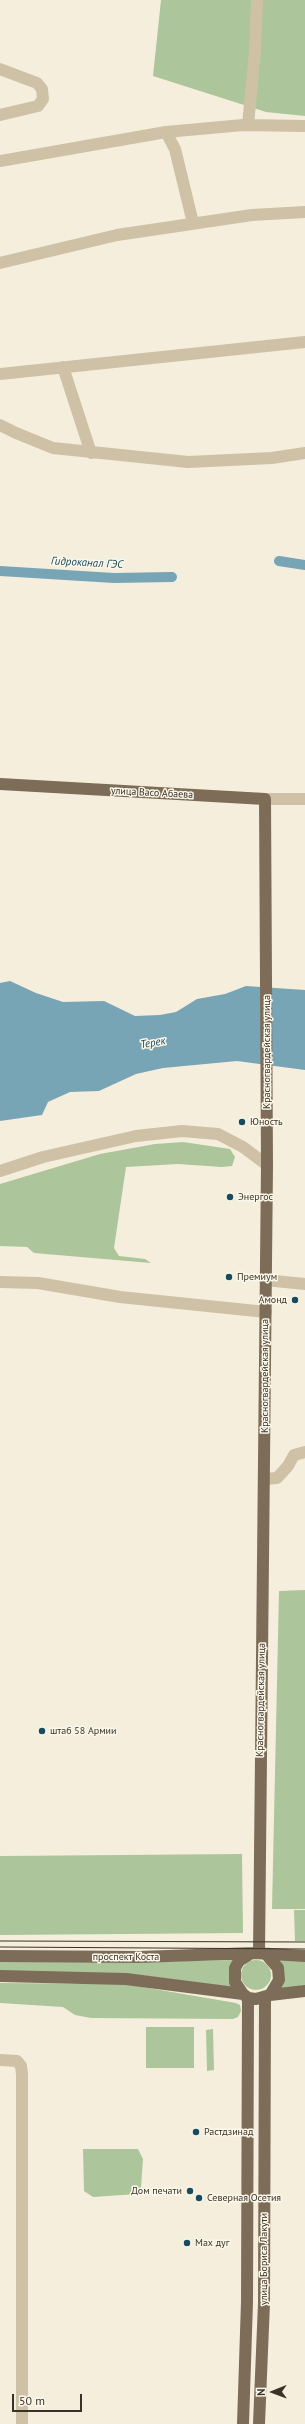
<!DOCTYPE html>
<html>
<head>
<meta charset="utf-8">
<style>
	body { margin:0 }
	#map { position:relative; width:305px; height:2424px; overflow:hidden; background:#f5eedc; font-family:"PT Sans",sans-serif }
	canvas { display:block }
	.north { position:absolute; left:253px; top:2372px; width:40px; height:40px; -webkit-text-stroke:3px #fbf7e9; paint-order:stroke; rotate:269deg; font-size:11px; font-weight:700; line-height:16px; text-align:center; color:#3a3128 }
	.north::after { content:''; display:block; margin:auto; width:14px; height:18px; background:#3a3128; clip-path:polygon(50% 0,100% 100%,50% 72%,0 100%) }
	.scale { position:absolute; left:12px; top:2394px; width:70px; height:18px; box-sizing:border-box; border:2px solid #3a3128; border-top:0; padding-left:5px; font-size:12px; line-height:14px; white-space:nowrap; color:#3a3128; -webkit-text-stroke:3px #fbf7e9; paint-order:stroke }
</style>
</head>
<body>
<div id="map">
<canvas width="305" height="2424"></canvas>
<div class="north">N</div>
<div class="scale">50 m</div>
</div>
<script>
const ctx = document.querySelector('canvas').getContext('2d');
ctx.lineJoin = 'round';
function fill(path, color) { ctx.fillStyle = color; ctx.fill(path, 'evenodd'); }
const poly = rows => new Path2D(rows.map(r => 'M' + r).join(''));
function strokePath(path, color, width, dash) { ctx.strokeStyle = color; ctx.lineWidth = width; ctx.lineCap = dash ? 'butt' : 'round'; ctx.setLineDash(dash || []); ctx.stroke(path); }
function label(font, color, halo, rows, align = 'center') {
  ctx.font = font + ' "PT Sans",sans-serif'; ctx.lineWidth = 3; ctx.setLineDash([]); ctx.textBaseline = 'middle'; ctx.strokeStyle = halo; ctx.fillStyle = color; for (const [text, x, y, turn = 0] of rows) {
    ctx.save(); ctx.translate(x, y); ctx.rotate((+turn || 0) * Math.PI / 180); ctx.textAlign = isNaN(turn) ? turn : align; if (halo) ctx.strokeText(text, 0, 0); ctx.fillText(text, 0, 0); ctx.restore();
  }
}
fill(poly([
	[161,0,305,0,305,116,266,112,153,76],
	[183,1142,230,1149,235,1157,232,1166,222,1167,178,1164,126,1167,114,1248,119,1256,145,1259,151,1263,34,1253,27,1247,0,1246,0,1184,100,1154,155,1144],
	[305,1590,305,1909,272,1909,279,1591],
	[242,1854,243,1933,0,1935,0,1856],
	[294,1910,305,1910,305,1941,295,1941],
	[234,1960,232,1987,140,1975,0,1972,0,1961,138,1962],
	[279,1960,305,1960,305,1985,279,1989,284,1969],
	'241 1975a15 15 0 1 1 30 0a15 15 0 1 1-30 0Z',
	[0,1983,125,1984,236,2003,240,2005,241,2011,238,2017,233,2019,91,2018,75,2015,63,2007,0,2003],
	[146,2027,194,2027,194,2068,146,2068],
	[213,2029,214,2070,207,2071,206,2030],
	[83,2149,138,2149,143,2159,141,2187,137,2194,93,2197,84,2191]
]), '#adc59a');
fill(poly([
	[10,981,36,993,63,1002,104,1001,135,1016,160,1015,176,1012,197,999,225,994,246,986,305,990,305,1070,237,1061,163,1068,136,1074,99,1091,70,1092,48,1102,42,1115,0,1121,0,983]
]), '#77a5b5');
strokePath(poly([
	[279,561,305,565],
	[0,571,114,578,172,577]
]), '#77a5b5', 10);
strokePath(poly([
	[0,69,37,83,42,89,43,99,38,106,0,115],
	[248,125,255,51,257,0],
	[166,132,175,149,193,223],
	[0,161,166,132,243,125,305,126],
	[0,263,117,235,252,215,305,212],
	[63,367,91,453],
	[0,374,305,342],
	[0,425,16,433,53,448,188,462,272,458,305,453],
	[265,799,305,799],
	[0,1171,43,1157,136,1136,182,1131,218,1134,243,1147,267,1165],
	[265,1280,305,1284],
	[0,1282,38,1283,120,1297,266,1312],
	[265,1479,277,1478,288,1466,294,1455,305,1452],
	[0,2060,17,2061,21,2066,22,2074,22,2424]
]), '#cec1a6', 12);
strokePath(poly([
	[0,784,265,799,267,1165,259,1953],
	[250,1954,239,1961,235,1968,235,1982,243,1994,248,1998,256,1999,270,1995,279,1980,278,1968,266,1954],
	[0,1956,139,1957,255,1953,305,1956],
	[0,1976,126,1979,243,1994],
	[270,1995,305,1991],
	[243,2424,247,2302,248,1998],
	[259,2424,264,2303,265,1998]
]), '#7d6c57', 12);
strokePath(poly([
	[0,1941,305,1942],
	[0,1947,305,1949]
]), '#3a3128', 1);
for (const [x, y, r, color] of [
	[242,1122,4,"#194b60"],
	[230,1197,4,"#194b60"],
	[229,1277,4,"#194b60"],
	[295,1300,4,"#194b60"],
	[42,1731,4,"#194b60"],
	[196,2132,4,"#194b60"],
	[190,2191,4,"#194b60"],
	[199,2198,4,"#194b60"],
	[187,2243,4,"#194b60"]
]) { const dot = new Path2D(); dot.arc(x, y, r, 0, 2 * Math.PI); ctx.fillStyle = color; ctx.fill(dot); strokePath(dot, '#fbf7e9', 1.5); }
label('10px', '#3a3128', '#fbf7e9', [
	["улица Васо Абаева",152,793,3],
	["Красногвардейская улица",267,1052,-90],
	["Красногвардейская улица",265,1376,-90],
	["Красногвардейская улица",261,1700,-89],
	["проспект Коста",126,1957],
	["улица Бориса Лакути",264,2259,-90]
]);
label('10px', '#3a3128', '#fbf7e9', [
	["Юность",250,1122],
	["Энергос",238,1197],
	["Премиум",237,1277],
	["Амонд",287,1300,"right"],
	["штаб 58 Армии",50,1731],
	["Растдзинад",204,2132],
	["Дом печати",182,2191,"right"],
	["Северная Осетия",207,2198],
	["Мах дуг",195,2243]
], 'left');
label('italic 11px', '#194b60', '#fbf7e9', [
	["Гидроканал ГЭС",87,563,3],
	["Терек",153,1043,-10]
]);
</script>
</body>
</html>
